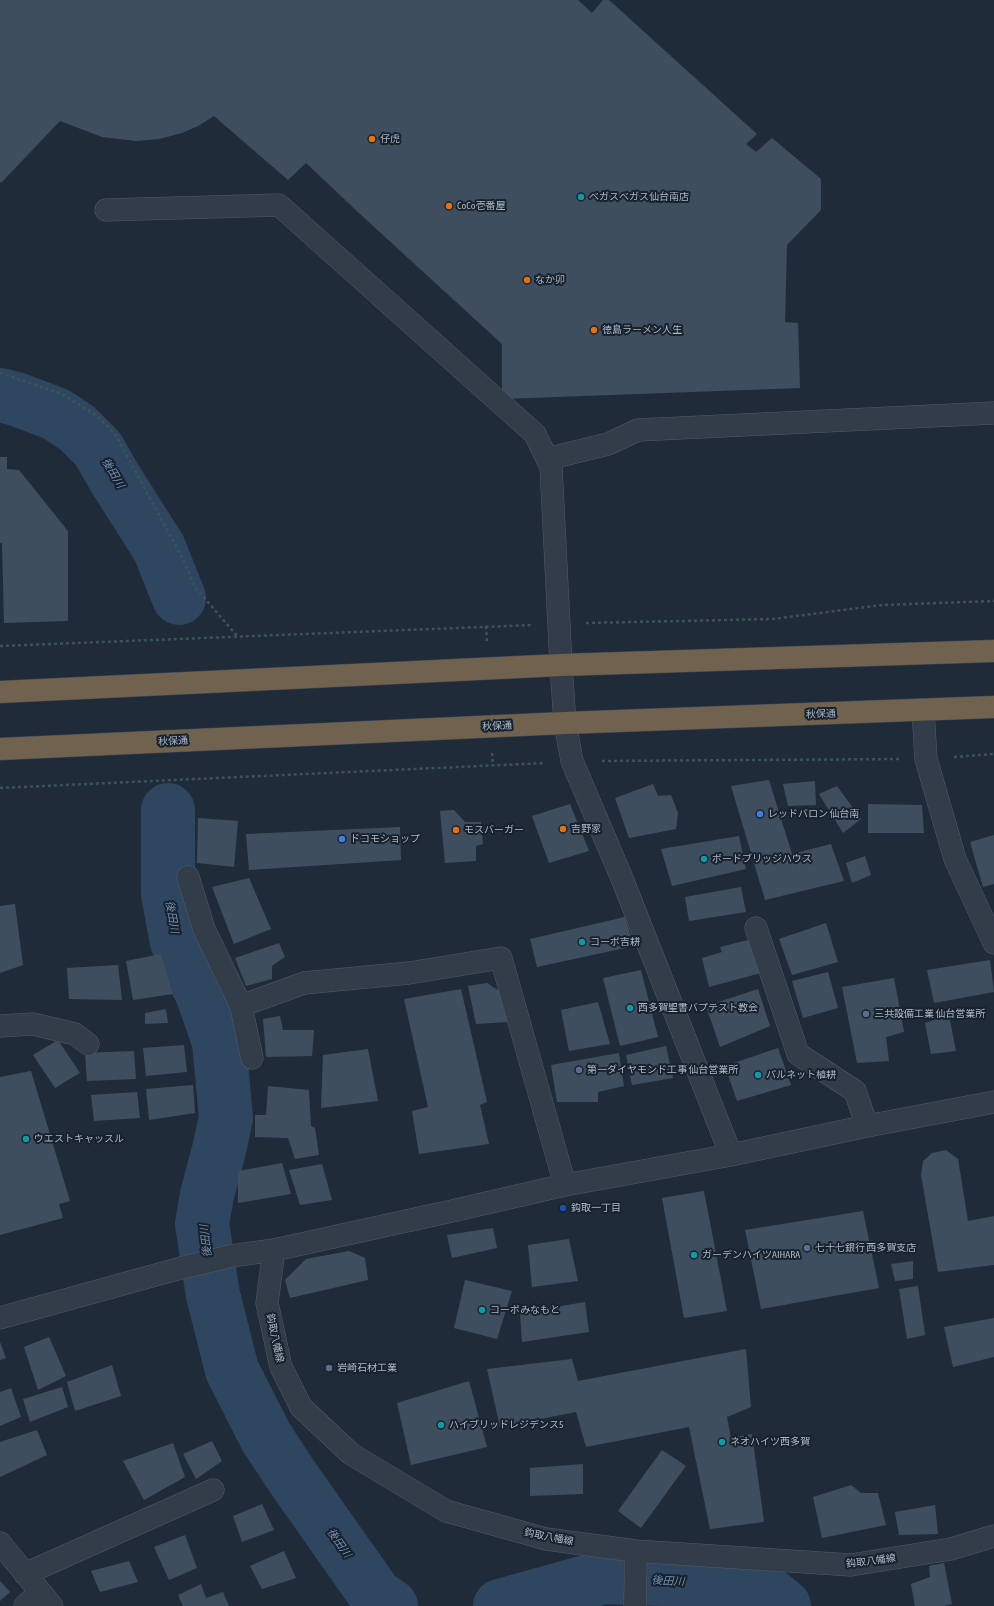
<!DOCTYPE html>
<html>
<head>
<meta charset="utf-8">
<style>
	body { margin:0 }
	canvas { display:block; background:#1f2b39 }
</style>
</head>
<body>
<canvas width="994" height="1606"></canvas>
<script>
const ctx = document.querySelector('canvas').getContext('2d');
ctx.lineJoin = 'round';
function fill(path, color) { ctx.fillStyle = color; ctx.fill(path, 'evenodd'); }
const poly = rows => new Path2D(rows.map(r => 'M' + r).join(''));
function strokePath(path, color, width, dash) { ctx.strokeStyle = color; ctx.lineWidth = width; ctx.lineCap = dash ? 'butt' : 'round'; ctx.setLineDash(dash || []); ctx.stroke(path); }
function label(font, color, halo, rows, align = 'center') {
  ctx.font = font + ' "Asap Condensed","Noto Sans JP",sans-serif'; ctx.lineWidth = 4; ctx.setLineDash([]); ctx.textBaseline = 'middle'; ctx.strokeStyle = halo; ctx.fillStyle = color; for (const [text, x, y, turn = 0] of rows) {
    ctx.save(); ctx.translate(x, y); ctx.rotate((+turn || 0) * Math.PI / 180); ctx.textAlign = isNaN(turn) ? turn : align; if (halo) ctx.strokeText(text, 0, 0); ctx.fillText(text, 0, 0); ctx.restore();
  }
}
fill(poly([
	[649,1589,744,1592,768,1606,649,1606]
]), '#21383a');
strokePath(poly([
	[0,395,16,399,56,414,77,428,98,449,114,477,159,548,179,598],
	[168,810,168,894,177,942,202,993,219,1042,226,1118,219,1150,207,1195,202,1224,213,1295,232,1370,266,1437,293,1478,376,1596,391,1606],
	[500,1606,604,1577,666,1579,758,1585,784,1606]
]), '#2f4660', 54);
fill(poly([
	[0,0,578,0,592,13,603,0,609,0,757,134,746,144,756,152,772,138,821,179,821,210,787,245,785,322,798,323,800,388,502,399,502,344,360,214,306,163,288,180,214,116,198,126,182,133,159,139,136,141,102,137,60,121,1,183,0,182],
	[0,457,7,457,7,469,19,470,68,531,68,621,4,623,2,543,0,543],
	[769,780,792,854,831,844,844,881,765,900,731,786],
	[815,781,816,805,788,806,783,784],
	[653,784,658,796,671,795,678,813,676,829,629,838,615,798],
	[837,786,861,819,843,833,819,794],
	[570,804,589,851,549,863,532,816],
	[868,804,922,805,924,833,868,833],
	[454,810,465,822,481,822,483,844,476,846,476,861,445,863,440,811],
	[198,818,238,821,234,867,197,863],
	[400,827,401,860,249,870,246,834],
	[994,835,994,884,983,887,970,842],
	[739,836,746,869,672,886,661,849],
	[865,856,871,875,852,883,846,863],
	[249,878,271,929,234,944,212,887],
	[741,887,746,912,689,921,685,897],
	[15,904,23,965,0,973,0,906],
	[625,917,634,946,537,967,530,939],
	[826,923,838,962,792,975,779,939],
	[752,939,761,973,709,987,702,958,722,952,720,947],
	[279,943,285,957,272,966,272,979,246,986,235,958],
	[161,954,173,994,133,1000,126,961],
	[990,960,994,992,934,1003,927,970],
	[118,965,122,1000,69,999,67,968],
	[641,970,658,1037,620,1046,603,978],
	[828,972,838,1008,803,1018,792,981],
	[894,978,904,1032,886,1037,889,1061,857,1063,842,987],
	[487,983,504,994,508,1022,476,1024,468,986],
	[461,989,487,1102,480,1105,489,1144,419,1154,412,1111,428,1107,404,999],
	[758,989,770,1026,720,1047,706,1006],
	[598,1002,610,1044,569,1051,561,1010],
	[166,1009,168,1023,145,1024,145,1013],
	[949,1015,956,1051,931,1054,925,1023],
	[280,1016,283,1030,314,1030,312,1056,266,1057,263,1019],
	[58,1040,80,1073,55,1088,33,1055],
	[184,1045,187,1072,146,1076,143,1048],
	[666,1046,673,1078,632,1085,626,1055],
	[778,1048,791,1085,737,1101,725,1066],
	[368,1049,378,1101,321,1108,323,1055],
	[134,1051,136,1079,87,1081,85,1053],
	[619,1053,624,1086,598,1092,598,1102,557,1102,551,1065],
	[31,1071,70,1201,59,1204,63,1218,0,1235,0,1077],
	[193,1085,195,1113,149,1120,146,1089],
	[268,1086,309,1090,311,1126,315,1128,319,1155,295,1159,288,1138,255,1137,255,1115,266,1115],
	[137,1092,140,1118,94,1121,91,1095],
	[946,1150,958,1159,968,1221,994,1216,994,1265,938,1272,921,1175,923,1161,932,1153],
	[282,1163,291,1194,238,1203,238,1171],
	[322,1164,332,1200,300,1205,289,1170],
	[704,1191,727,1311,684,1318,662,1198],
	[863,1211,879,1288,761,1309,745,1230],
	[493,1228,497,1248,452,1258,447,1235],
	[569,1239,578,1281,532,1287,528,1245],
	[349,1251,365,1258,368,1280,290,1298,285,1280,306,1259],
	[913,1261,913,1279,895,1281,891,1264],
	[465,1280,512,1291,497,1339,454,1328],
	[918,1286,925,1335,907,1339,899,1289],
	[585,1302,589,1332,522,1342,520,1313],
	[994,1318,994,1357,953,1367,944,1327],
	[49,1337,66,1376,38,1390,24,1347],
	[0,1342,6,1358,0,1360],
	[746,1349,751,1407,727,1417,731,1438,752,1434,764,1522,710,1529,689,1427,586,1447,576,1412,500,1427,487,1369,572,1359,578,1381],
	[112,1365,121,1396,75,1411,67,1382],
	[469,1381,487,1447,411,1465,397,1403],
	[62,1387,68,1407,30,1422,23,1399],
	[11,1388,21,1417,0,1426,0,1392],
	[37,1430,47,1455,0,1477,0,1442],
	[212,1441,222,1461,196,1479,183,1454],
	[173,1443,185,1477,144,1500,123,1461],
	[662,1450,686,1466,641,1528,618,1511],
	[583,1464,583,1494,530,1496,530,1468],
	[851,1485,861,1493,878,1493,886,1525,822,1538,813,1497],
	[262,1504,274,1530,242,1542,233,1516],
	[935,1505,938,1534,899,1535,895,1512],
	[185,1535,197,1568,169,1580,154,1547],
	[284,1551,296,1578,262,1589,250,1566],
	[129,1561,138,1582,100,1592,91,1571],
	[944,1563,952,1604,944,1606,915,1606,911,1584,930,1577,929,1566],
	[0,1581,10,1592,0,1601],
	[201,1584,206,1598,223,1592,229,1606,183,1606,178,1595]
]), '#3f4e5e');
const minor = poly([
	[106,210,279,205,535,434,551,467,561,665,565,723,572,761,621,876,731,1155],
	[547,459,608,444,638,430,994,413],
	[923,710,926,759,955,859,994,943],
	[188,877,204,929,241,1006,252,1058],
	[756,928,798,1054,855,1091,867,1126],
	[241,1006,304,983,409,973,501,958,565,1185],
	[0,1026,33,1024,75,1034,88,1044],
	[274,1250,267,1303,281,1367,301,1407,351,1454,446,1511,546,1539,636,1551,851,1565,951,1549,994,1536],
	[0,1318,181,1268,231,1256,274,1250,452,1211,565,1185,731,1155,867,1126,994,1102],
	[0,1543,52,1606],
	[25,1574,213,1490],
	[25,1606,40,1592],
	[635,1606,636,1551]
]);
const highway = poly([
	[0,692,561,665,994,651],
	[0,749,565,723,994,707]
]);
strokePath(minor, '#505b67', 23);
strokePath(highway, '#3d4854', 23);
strokePath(poly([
	[0,373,62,394,96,415,115,434,183,559,195,587,237,636],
	[586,623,773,619,882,605,994,601],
	[486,626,487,642],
	[0,646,533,625],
	[492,753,493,765],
	[954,757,994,754],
	[602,761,899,759],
	[0,788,545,763]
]), '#3b5455', 2.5, [3, 3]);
strokePath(minor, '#333d4a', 22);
strokePath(highway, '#70624f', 22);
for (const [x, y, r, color] of [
	[372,139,4,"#e8710a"],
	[581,197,4,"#0f9aa8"],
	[449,206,4,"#e8710a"],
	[527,280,4,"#e8710a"],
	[594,330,4,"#e8710a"],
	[760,814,4,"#3f7fe0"],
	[563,829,4,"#e8710a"],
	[456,830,4,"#e8710a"],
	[342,839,4,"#3f7fe0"],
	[704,859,4,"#0f9aa8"],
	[582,942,4,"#0f9aa8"],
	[630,1008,4,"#0f9aa8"],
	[866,1014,4,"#5c6f8a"],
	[579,1070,4,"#5c6f8a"],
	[758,1075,4,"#0f9aa8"],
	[26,1139,4,"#0f9aa8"],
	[563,1208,4,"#1a4fb4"],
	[807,1248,4,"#5c6f8a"],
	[694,1255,4,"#0f9aa8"],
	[482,1310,4,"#0f9aa8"],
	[329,1368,4,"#5c6f8a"],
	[441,1425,4,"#0f9aa8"],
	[722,1442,4,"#0f9aa8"]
]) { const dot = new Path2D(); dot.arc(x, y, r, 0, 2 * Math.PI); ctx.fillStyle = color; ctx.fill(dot); strokePath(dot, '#18222e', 1.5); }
label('10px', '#adb8c6', '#18222e', [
	["仔虎",380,139],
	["ベガスベガス仙台南店",589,197],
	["CoCo壱番屋",457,206],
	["なか卯",535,280],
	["徳島ラーメン人生",602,330],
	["レッドバロン 仙台南",768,814],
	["吉野家",571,829],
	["モスバーガー",464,830],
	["ドコモショップ",350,839],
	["ボードブリッジハウス",712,859],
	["コーポ吉耕",590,942],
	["西多賀聖書バプテスト教会",638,1008],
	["三共設備工業 仙台営業所",874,1014],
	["第一ダイヤモンド工事 仙台営業所",587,1070],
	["パルネット植耕",766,1075],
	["ウエストキャッスル",34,1139],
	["鈎取一丁目",571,1208],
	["七十七銀行 西多賀支店",815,1248],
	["ガーデンハイツAIHARA",702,1255],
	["コーポみなもと",490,1310],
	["岩崎石材工業",337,1368],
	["ハイブリッドレジデンス5",449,1425],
	["ネオハイツ西多賀",730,1442]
], 'left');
label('10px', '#adb8c6', '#18222e', [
	["秋保通",821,714,-2],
	["秋保通",497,726,-3],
	["秋保通",173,741,-3],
	["鈎取八幡線",275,1338,78],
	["鈎取八幡線",549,1537,11],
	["鈎取八幡線",871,1561,-7]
]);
label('italic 11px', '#738fb1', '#18222e', [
	["後田川",113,473,59],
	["後田川",172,917,80],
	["後田川",206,1241,-96],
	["後田川",339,1543,55],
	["後田川",668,1581,3]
]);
</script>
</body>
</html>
